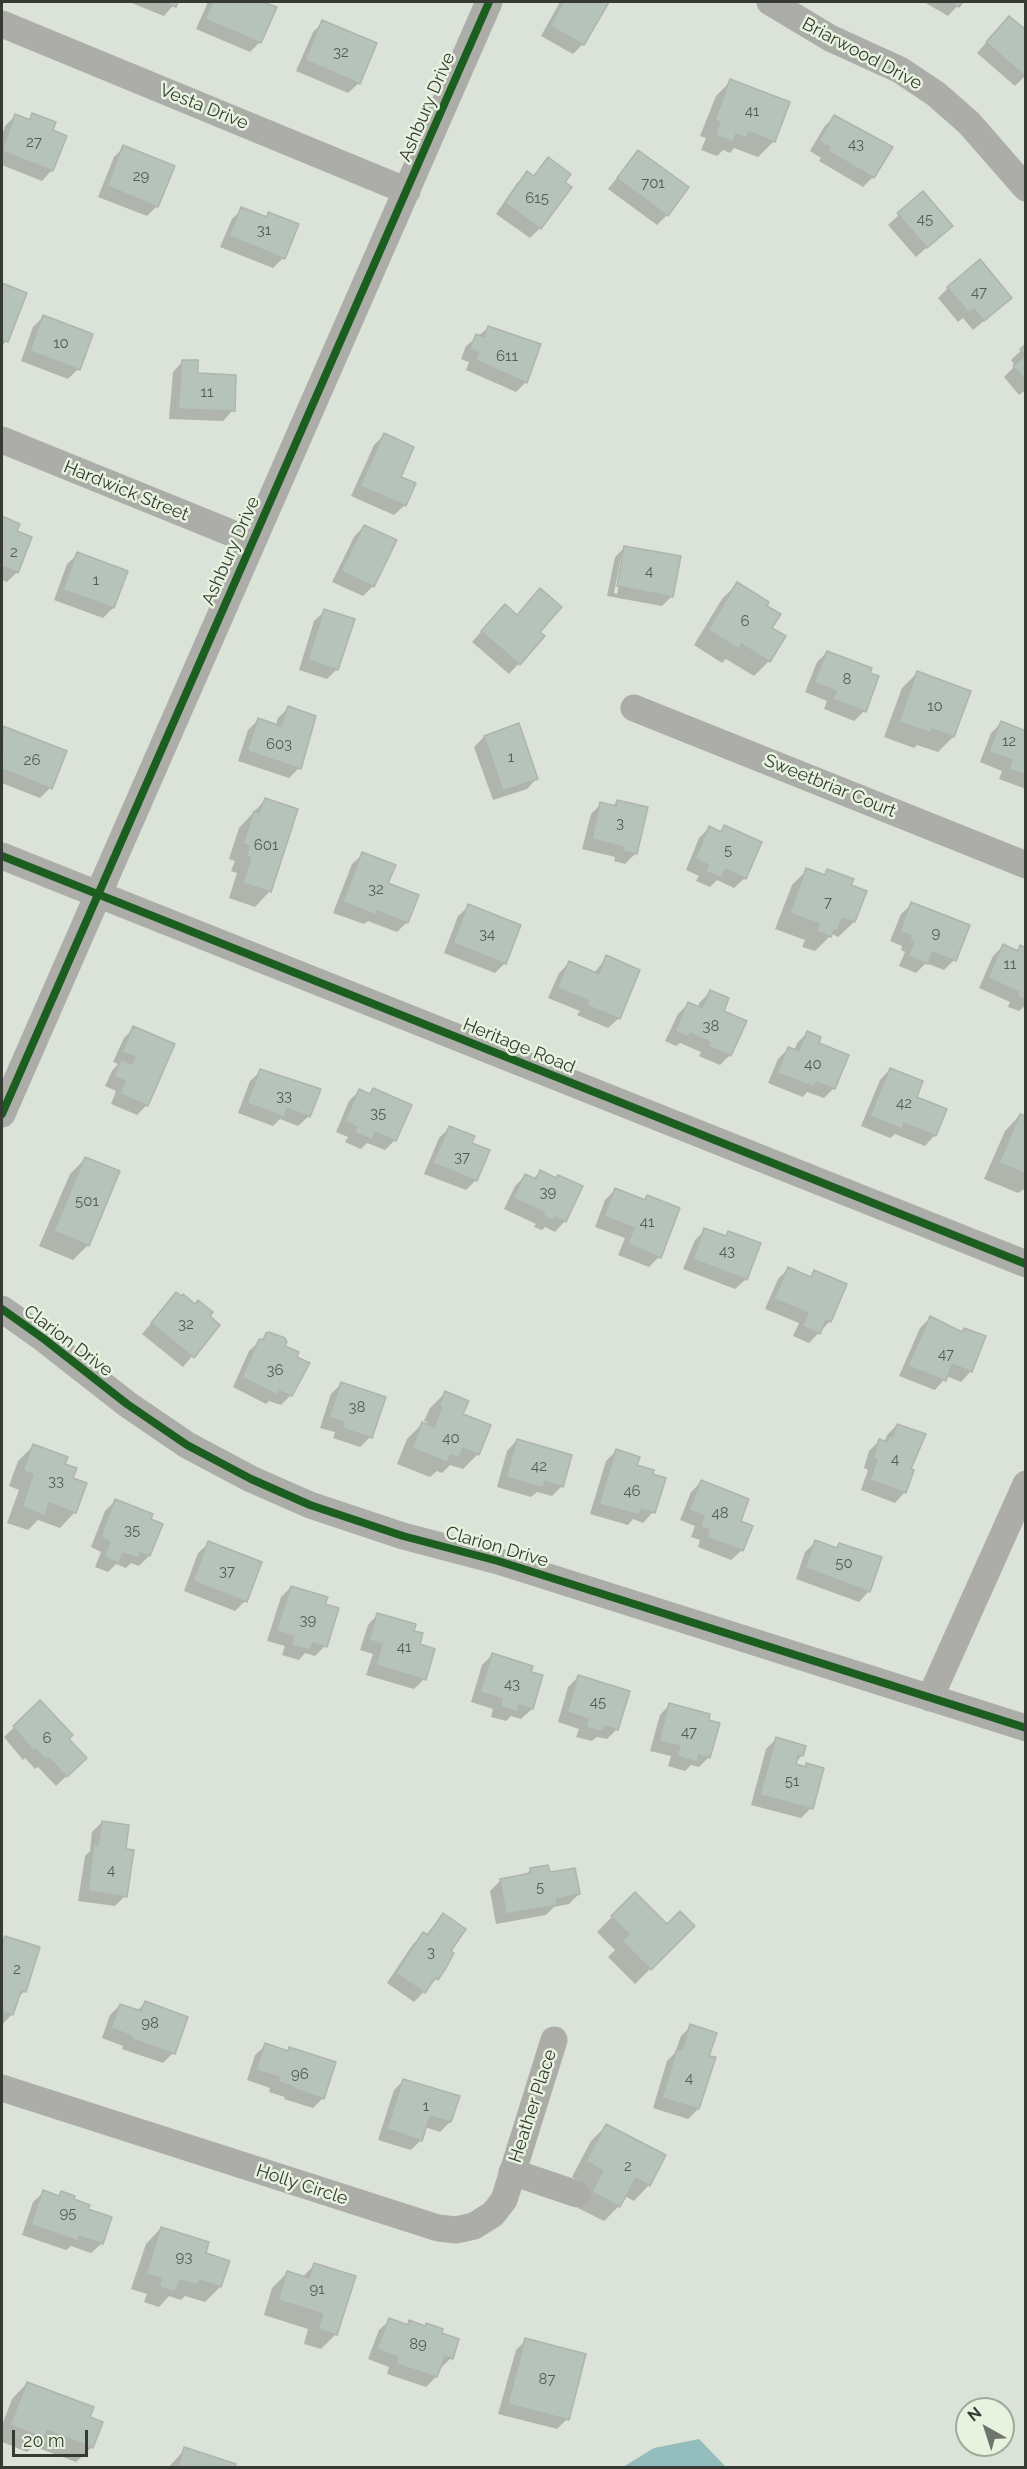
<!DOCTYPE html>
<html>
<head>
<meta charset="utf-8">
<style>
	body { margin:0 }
	#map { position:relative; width:1027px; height:2469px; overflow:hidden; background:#dbe2d7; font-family:Raleway,sans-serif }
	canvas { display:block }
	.frame { position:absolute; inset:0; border:3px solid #353a32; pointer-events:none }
	.north { position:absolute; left:955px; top:2397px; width:60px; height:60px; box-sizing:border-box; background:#e7f3df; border:2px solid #a0a99a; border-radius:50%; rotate:321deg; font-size:16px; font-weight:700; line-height:24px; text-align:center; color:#353a32 }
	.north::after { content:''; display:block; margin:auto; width:21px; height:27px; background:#6f756c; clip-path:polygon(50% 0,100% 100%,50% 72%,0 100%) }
	.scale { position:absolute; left:12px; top:2430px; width:76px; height:27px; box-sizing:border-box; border:3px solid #353a32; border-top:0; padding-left:8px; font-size:18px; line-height:21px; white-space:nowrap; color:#353a32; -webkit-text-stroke:4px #e7f3df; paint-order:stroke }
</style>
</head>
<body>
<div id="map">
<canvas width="1027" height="2469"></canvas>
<div class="frame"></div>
<div class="north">N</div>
<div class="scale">20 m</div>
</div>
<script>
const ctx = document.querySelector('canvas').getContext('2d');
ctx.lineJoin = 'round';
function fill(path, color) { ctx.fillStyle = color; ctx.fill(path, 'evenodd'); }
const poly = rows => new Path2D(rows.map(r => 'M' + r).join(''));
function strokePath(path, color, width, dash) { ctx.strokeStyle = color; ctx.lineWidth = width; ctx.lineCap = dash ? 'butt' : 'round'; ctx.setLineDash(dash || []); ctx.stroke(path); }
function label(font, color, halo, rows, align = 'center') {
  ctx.font = font + ' Raleway,sans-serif'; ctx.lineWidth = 5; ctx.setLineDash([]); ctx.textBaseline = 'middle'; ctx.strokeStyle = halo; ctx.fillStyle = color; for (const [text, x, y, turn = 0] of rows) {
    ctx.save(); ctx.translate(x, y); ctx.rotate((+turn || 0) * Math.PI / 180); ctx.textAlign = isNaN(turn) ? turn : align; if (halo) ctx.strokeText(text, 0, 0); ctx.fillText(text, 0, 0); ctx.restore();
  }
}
fill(poly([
	[699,2439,726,2467,623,2467,654,2448]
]), '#93bebd');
fill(poly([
	[129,2,176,2,164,16],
	[208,2,259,2,275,8,260,42,250,52,196,29],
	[560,2,607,2,583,44,573,54,541,36],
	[924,2,961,2,948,16],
	[323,22,359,83,348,93,296,71,313,32],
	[999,28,1026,75,1015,86,977,53],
	[731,81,788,102,773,142,758,157,734,148,730,153,723,150,717,156,701,150,706,138,700,136,716,96],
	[33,115,51,131,52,170,42,181,2,165,2,135,5,126,15,116,27,120],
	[834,117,873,177,863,187,819,161,821,158,810,151,824,127],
	[124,147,157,206,147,216,98,197,114,157],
	[638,152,667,215,657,225,608,189],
	[548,159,540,228,530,238,496,214,517,183,527,173,532,177],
	[923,193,941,235,916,257,888,225],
	[242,209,264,218,269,214,283,258,273,268,220,247,232,219],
	[2,285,25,294,6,341,2,346],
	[948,288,1000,308,973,330,963,318,958,322,938,298],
	[43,317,78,369,68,379,21,361,33,327],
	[489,327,526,382,516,392,466,370,469,362,461,359,466,346],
	[1026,346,1026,390,1019,395,1004,377,1015,366,1011,360],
	[183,361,233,410,223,421,169,419,173,372],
	[384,435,399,477,405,505,394,515,351,496,374,445],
	[2,518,18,524,15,532,17,572,7,582,2,580],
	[364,526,373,586,363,596,332,582,354,537],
	[625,547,672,596,662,606,607,596,615,557],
	[621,557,624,557,617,594,614,593],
	[78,554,126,572,113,608,103,618,54,600,67,564],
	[737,584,765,606,770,629,769,661,754,676,726,659,722,663,694,645,722,599],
	[325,611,337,669,327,679,299,670,314,621],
	[495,616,538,632,543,637,509,674,472,642],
	[827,652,864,711,854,721,824,709,827,701,805,692,817,662],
	[917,673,969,692,953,737,938,752,917,745,914,748,884,737,902,688],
	[288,708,299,768,289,778,238,761,248,730,258,720,276,725,278,718],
	[1001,723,1026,732,1026,789,999,779,1002,771,980,762,991,733],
	[4,728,50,788,40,798,2,783,2,730],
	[484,737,537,778,527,789,493,800,474,747],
	[265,800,270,891,255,907,229,898,237,873,231,871,235,861,229,859,239,828],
	[617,801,636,853,625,864,614,861,615,857,582,849,591,814,601,804,612,807],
	[724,827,745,878,734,888,717,880,710,887,696,881,699,876,686,870,699,838,709,828,719,832],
	[363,854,386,884,407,922,397,932,368,921,364,924,333,913,352,864],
	[807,870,822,876,827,871,849,886,854,922,838,937,832,934,815,951,802,947,805,940,775,929,792,885],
	[912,904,954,960,944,970,926,963,916,973,899,966,905,952,901,950,902,946,890,941,901,914],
	[469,906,505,963,495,973,444,953,458,916],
	[1003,946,1016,951,1020,947,1026,949,1026,1005,1019,1011,1008,1007,1010,1002,979,988,993,956],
	[607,957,619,1018,608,1028,577,1015,580,1011,548,998,559,973,569,963,594,973],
	[710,992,722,1012,730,1055,720,1065,699,1056,701,1052,680,1043,676,1046,665,1041,678,1014,688,1004,697,1008,700,1002],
	[134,1028,147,1105,137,1115,111,1104,116,1091,105,1086,112,1071,118,1064,113,1062,124,1038],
	[807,1033,817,1044,834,1088,824,1098,807,1092,803,1097,768,1083,778,1059,788,1049,794,1051,797,1043],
	[890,1069,915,1098,935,1135,925,1146,895,1134,890,1138,861,1126,880,1080],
	[261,1071,309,1116,298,1126,280,1119,273,1126,238,1113,250,1081],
	[373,1090,395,1140,385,1150,367,1143,361,1149,345,1142,348,1137,336,1132,349,1101,359,1091,368,1095],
	[1020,1115,1026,1118,1026,1188,1018,1193,984,1179,1005,1131],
	[449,1128,470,1144,476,1180,466,1190,424,1174,439,1138],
	[85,1159,88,1245,73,1260,39,1246,70,1174],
	[540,1172,565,1221,555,1232,545,1227,542,1230,534,1227,536,1224,504,1209,515,1186,525,1176,533,1179],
	[615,1190,643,1201,647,1197,659,1257,649,1267,618,1255,625,1238,595,1227,605,1200],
	[705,1230,724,1237,729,1232,746,1279,735,1289,683,1269,695,1240],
	[788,1269,809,1278,814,1272,830,1321,809,1343,793,1336,799,1323,765,1309,778,1279],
	[176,1294,218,1325,183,1367,142,1334],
	[930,1318,960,1333,964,1329,971,1371,961,1382,947,1376,935,1390,899,1376,920,1328],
	[266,1335,277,1335,284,1339,291,1395,281,1405,269,1401,266,1404,233,1387,249,1351],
	[341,1384,370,1437,360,1447,333,1438,335,1432,320,1428,331,1394],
	[445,1393,461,1415,478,1454,463,1469,450,1465,442,1473,437,1471,430,1477,397,1464,407,1439,422,1424,427,1426,428,1423,424,1421,430,1408],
	[897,1425,909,1470,905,1492,895,1503,861,1490,868,1470,864,1468,869,1451,879,1441,884,1443,887,1435],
	[517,1440,562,1486,552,1496,537,1492,531,1497,497,1487,507,1451],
	[33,1446,64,1464,71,1479,75,1512,60,1528,38,1520,28,1530,7,1523,19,1490,9,1486,18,1461],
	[616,1451,651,1475,653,1512,643,1523,633,1519,628,1525,590,1514,606,1461],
	[701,1482,739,1522,742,1550,731,1560,698,1547,700,1540,691,1537,695,1526,680,1520,691,1492],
	[115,1501,149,1520,149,1556,139,1566,131,1563,126,1568,116,1564,108,1572,95,1567,101,1552,91,1547,105,1511],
	[816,1542,835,1549,839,1544,869,1591,859,1602,796,1579,805,1552],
	[209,1543,245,1601,235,1611,184,1591,198,1553],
	[291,1587,324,1605,325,1646,315,1656,305,1653,299,1660,282,1655,285,1646,267,1641,281,1597],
	[378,1614,412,1632,418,1645,424,1679,414,1689,366,1675,373,1654,360,1650,368,1625],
	[492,1655,529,1673,532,1709,521,1719,511,1716,506,1721,491,1717,493,1709,471,1702,482,1665],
	[578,1677,617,1729,607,1739,597,1737,592,1741,576,1737,579,1729,558,1722,568,1687],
	[40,1702,67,1739,85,1758,56,1786,38,1767,35,1769,25,1758,23,1760,4,1737],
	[670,1704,709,1757,699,1767,691,1765,685,1771,668,1766,671,1756,650,1751,660,1715],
	[776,1739,802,1755,794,1765,803,1768,807,1764,811,1808,801,1818,751,1805,766,1749],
	[102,1822,124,1850,125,1896,115,1906,78,1901,85,1856,90,1851,92,1832],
	[531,1869,549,1874,579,1894,569,1904,554,1907,546,1915,496,1924,490,1891,500,1881,524,1876],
	[635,1894,667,1926,693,1926,635,1984,608,1957,615,1950,597,1932],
	[443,1915,449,1952,452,1953,436,1979,414,2002,387,1983,413,1944,424,1934,426,1935],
	[5,1937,38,1948,24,1992,16,1999,12,2014,2,2025,2,1941],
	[145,2003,173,2053,163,2063,122,2049,123,2046,102,2038,110,2015,120,2005,137,2011],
	[691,2026,708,2057,698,2109,688,2119,653,2108,667,2061,675,2053,681,2036],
	[266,2045,286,2052,290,2048,323,2098,313,2108,284,2099,285,2097,269,2092,270,2088,247,2080,255,2055],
	[404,2080,450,2122,440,2132,425,2127,421,2140,411,2150,378,2140,394,2090],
	[606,2126,649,2185,634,2201,625,2196,619,2206,604,2221,578,2208,589,2187,572,2177,591,2141],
	[44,2192,57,2197,61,2193,87,2210,102,2243,91,2253,71,2246,66,2250,22,2235,33,2202],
	[161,2228,204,2254,220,2287,205,2302,185,2296,181,2300,169,2296,159,2307,144,2302,147,2294,131,2289,146,2244],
	[314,2265,336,2334,321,2349,304,2344,308,2329,264,2315,272,2288,287,2273,302,2278],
	[390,2320,406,2325,409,2322,440,2334,451,2358,441,2368,439,2367,436,2377,426,2387,387,2374,389,2367,368,2359,379,2330],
	[526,2340,567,2419,557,2429,498,2414,516,2350],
	[27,2383,89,2418,92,2447,76,2462,33,2446,27,2452,2,2442,2,2425,12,2399],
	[185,2449,234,2468,168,2468]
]), '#0003');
const building = poly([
	[163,2,178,2,176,7,163,2],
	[213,2,263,2,277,7,261,43,205,19,213,2],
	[563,2,609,2,584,45,550,26,563,2],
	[950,2,963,2,959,7,950,2],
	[1009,16,1026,30,1026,77,986,42,1009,16],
	[322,20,377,43,360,84,305,60,322,20],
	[730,79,790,102,775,142,749,132,746,138,736,134,733,142,715,135,720,122,715,120,730,79],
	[32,113,56,122,53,130,67,136,53,171,2,151,15,114,30,120,32,113],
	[834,115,893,147,874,178,828,151,830,147,819,141,834,115],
	[123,145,175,166,158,207,107,186,123,145],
	[638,150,689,187,668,216,617,178,638,150],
	[548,157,571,174,565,182,572,187,541,229,505,203,527,171,534,176,548,157],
	[923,191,953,226,927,248,897,213,923,191],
	[241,207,267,217,268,212,299,224,285,259,229,236,241,207],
	[980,259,1012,298,984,321,974,309,969,313,947,287,980,259],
	[2,283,27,293,8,342,2,340,2,283],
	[43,315,93,334,80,370,30,351,43,315],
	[488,326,541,344,527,383,475,360,479,352,470,349,476,334,484,337,488,326],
	[1026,344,1026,381,1013,366,1025,355,1020,349,1026,344],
	[182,360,198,360,198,373,236,375,235,411,178,409,182,360],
	[384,433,414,447,401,477,416,483,406,506,360,486,384,433],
	[2,516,20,524,17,531,32,537,18,573,2,566,2,516],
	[364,525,397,540,374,587,341,571,364,525],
	[624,546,681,556,673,597,617,586,624,546],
	[77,552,128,571,114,608,63,590,77,552],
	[737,582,769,602,767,606,781,614,772,628,786,636,770,662,741,644,739,649,708,630,737,582],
	[540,588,562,607,540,632,545,636,520,665,481,631,505,604,517,615,540,588],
	[324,609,355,619,338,670,308,660,324,609],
	[827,651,872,668,870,673,879,676,866,712,833,699,836,691,814,682,827,651],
	[917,671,971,691,954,737,932,729,931,733,899,722,917,671],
	[288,706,316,716,301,769,247,751,258,718,281,726,288,706],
	[1001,721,1026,731,1026,775,1009,769,1012,760,989,752,1001,721],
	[519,723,538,779,503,791,484,736,519,723],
	[3,726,67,751,52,789,2,769,3,726],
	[265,798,298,809,271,892,243,883,251,858,246,856,249,846,243,844,254,811,259,813,265,798],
	[617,800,648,807,637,854,623,851,624,847,592,839,600,802,616,806,617,800],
	[724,825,762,842,746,879,725,869,722,878,705,871,708,865,695,859,709,826,721,832,724,825],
	[362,852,396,865,388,883,419,895,408,923,377,911,376,915,343,902,362,852],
	[806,868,825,875,827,869,854,879,851,885,867,891,855,922,842,918,837,931,834,930,831,937,817,931,819,924,790,913,806,868],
	[911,902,970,925,956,961,932,952,928,964,908,956,914,942,910,940,911,936,900,931,911,902],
	[468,904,521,925,506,964,453,943,468,904],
	[1003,944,1018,951,1020,945,1026,948,1026,1000,1017,996,1019,992,988,978,1003,944],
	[606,955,640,970,620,1019,586,1005,589,1001,557,988,569,961,599,974,606,955],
	[710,990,729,998,724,1011,747,1021,731,1056,708,1046,710,1042,690,1033,688,1037,675,1031,688,1002,702,1008,710,990],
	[133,1026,175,1044,148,1106,120,1094,125,1081,114,1076,121,1059,132,1064,135,1057,122,1052,133,1026],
	[807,1031,821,1037,819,1043,849,1055,835,1089,816,1082,814,1087,777,1073,788,1047,799,1051,807,1031],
	[890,1068,923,1081,917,1097,947,1109,936,1136,904,1123,902,1129,870,1116,890,1068],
	[260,1069,321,1089,310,1117,287,1108,284,1117,247,1103,260,1069],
	[373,1088,412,1105,396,1141,375,1132,372,1140,354,1132,357,1127,345,1121,359,1089,370,1094,373,1088],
	[1020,1114,1026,1116,1026,1174,999,1163,1020,1114],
	[449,1126,475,1136,472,1143,490,1150,477,1181,433,1163,449,1126],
	[85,1157,120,1171,89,1246,54,1231,85,1157],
	[540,1170,556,1178,558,1175,583,1186,566,1222,555,1217,554,1221,543,1216,545,1213,513,1198,525,1174,536,1179,540,1170],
	[615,1188,645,1200,647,1195,680,1208,661,1258,628,1244,634,1228,604,1216,615,1188],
	[704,1228,726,1236,728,1231,761,1243,747,1280,693,1259,704,1228],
	[788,1267,811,1277,814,1270,847,1284,831,1322,826,1320,820,1334,802,1326,808,1313,774,1299,788,1267],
	[176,1292,182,1296,183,1294,195,1304,198,1300,213,1312,210,1316,220,1325,194,1358,151,1323,176,1292],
	[930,1316,962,1332,964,1328,986,1336,972,1372,952,1364,946,1381,908,1366,930,1316],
	[269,1332,285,1338,287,1342,285,1346,299,1352,297,1357,310,1363,292,1396,279,1391,277,1395,242,1377,259,1339,263,1340,266,1333,269,1332],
	[341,1382,386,1397,372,1438,342,1428,344,1422,329,1417,341,1382],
	[445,1391,469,1401,463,1414,491,1425,479,1455,463,1448,459,1458,450,1455,447,1462,412,1448,422,1422,434,1427,442,1407,439,1406,445,1391],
	[897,1424,926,1434,911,1469,914,1470,906,1493,870,1480,877,1459,873,1458,879,1439,887,1442,889,1436,892,1437,897,1424],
	[517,1439,572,1455,563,1487,545,1481,543,1488,506,1477,517,1439],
	[33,1444,68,1457,65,1464,77,1468,73,1478,87,1483,76,1513,49,1503,45,1516,22,1507,33,1474,23,1471,33,1444],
	[616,1449,640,1457,637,1465,654,1470,653,1474,666,1478,655,1513,641,1509,639,1515,599,1504,616,1449],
	[701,1480,749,1499,741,1521,753,1526,743,1551,707,1537,709,1530,700,1527,704,1516,689,1510,701,1480],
	[115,1499,153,1514,151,1519,163,1524,150,1556,140,1553,138,1558,123,1553,119,1563,104,1557,110,1542,101,1537,115,1499],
	[815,1540,837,1548,839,1543,882,1557,870,1592,805,1568,815,1540],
	[208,1541,262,1562,247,1602,193,1581,208,1541],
	[291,1586,328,1597,325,1604,339,1608,327,1647,313,1643,310,1650,291,1645,294,1636,276,1631,291,1586],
	[377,1613,416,1624,414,1631,423,1633,420,1644,435,1649,426,1680,376,1665,382,1644,369,1640,377,1613],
	[492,1653,533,1666,531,1672,543,1675,533,1709,519,1705,518,1712,500,1707,502,1699,480,1692,492,1653],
	[578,1675,630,1691,618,1730,605,1726,603,1732,586,1727,588,1719,567,1712,578,1675],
	[40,1700,73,1735,69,1739,87,1758,67,1777,49,1758,46,1760,36,1749,33,1751,13,1726,40,1700],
	[669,1703,710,1714,709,1720,720,1723,710,1758,699,1755,697,1762,677,1756,680,1746,659,1741,669,1703],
	[776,1737,806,1746,803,1756,798,1755,796,1764,806,1767,806,1763,824,1768,813,1809,760,1795,776,1737],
	[102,1821,129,1825,126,1849,134,1850,127,1897,88,1891,94,1844,98,1845,102,1821],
	[548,1865,550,1872,575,1868,580,1894,556,1899,557,1905,506,1914,500,1879,531,1873,530,1868,548,1865],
	[635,1892,667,1924,680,1911,695,1926,651,1970,622,1941,629,1934,611,1916,635,1892],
	[443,1913,466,1929,451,1951,454,1953,446,1968,438,1980,435,1978,425,1993,396,1973,423,1932,428,1935,443,1913],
	[5,1936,40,1947,26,1992,21,1991,13,2015,2,2011,2,1946,5,1936],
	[145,2001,188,2017,175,2054,132,2039,132,2036,111,2028,120,2004,141,2011,145,2001],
	[690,2024,717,2033,709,2056,716,2057,699,2109,662,2098,677,2049,682,2050,690,2024],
	[265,2043,288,2051,289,2047,336,2062,324,2099,292,2088,294,2087,278,2082,279,2077,256,2070,265,2043],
	[403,2079,460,2096,451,2122,430,2116,422,2141,387,2129,403,2079],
	[606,2124,666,2155,650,2186,636,2178,620,2207,592,2192,603,2171,586,2161,606,2124],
	[43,2190,59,2196,61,2191,75,2196,74,2199,90,2205,88,2209,112,2217,103,2244,79,2236,78,2241,31,2225,43,2190],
	[161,2227,209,2242,206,2253,230,2261,221,2287,199,2280,198,2285,180,2280,175,2292,159,2287,161,2279,146,2274,161,2227],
	[314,2263,356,2276,337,2335,318,2329,323,2314,278,2300,287,2271,309,2278,314,2263],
	[389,2318,408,2325,409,2320,425,2326,426,2323,443,2329,442,2333,459,2339,453,2359,445,2356,437,2377,396,2364,398,2357,377,2349,389,2318],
	[525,2338,586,2354,569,2420,508,2404,525,2338],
	[27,2382,94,2407,90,2417,103,2422,93,2448,47,2430,44,2438,10,2425,27,2382],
	[184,2447,236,2464,235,2468,178,2468,184,2447]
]);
fill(building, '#b6c3ba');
strokePath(building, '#adb5ae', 1.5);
strokePath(poly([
	[770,2,830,38,900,70,936,94,969,123,1026,188],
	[2,24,407,191],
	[2,440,251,541],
	[634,708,1026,865],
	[2,856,1026,1264],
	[2,1114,489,2],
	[2,1309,44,1339,127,1404,187,1445,251,1479,310,1505,403,1536,498,1561,1026,1728],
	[930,1698,1026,1484],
	[2,2088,438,2228,456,2230,474,2226,493,2214,504,2200,554,2040],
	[512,2172,577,2194]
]), '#acada9', 27);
strokePath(poly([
	[2,856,1026,1264],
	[2,1114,489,2],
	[2,1309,44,1339,127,1404,187,1445,251,1479,310,1505,403,1536,498,1561,1026,1728]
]), '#1b5e20', 8);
label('15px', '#555c54', null, [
	["32",341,52],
	["41",752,111],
	["27",34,142],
	["43",856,144],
	["29",141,176],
	["701",653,183],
	["615",537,198],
	["45",925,219],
	["31",264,230],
	["47",979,292],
	["10",61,343],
	["611",507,356],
	["11",207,392],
	["2",14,552],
	["4",649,571],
	["1",96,580],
	["6",745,621],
	["8",847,679],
	["10",935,706],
	["12",1009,741],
	["603",279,744],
	["1",511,757],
	["26",32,760],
	["3",620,823],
	["601",266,845],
	["5",728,850],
	["32",376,889],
	["7",828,902],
	["9",936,933],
	["34",487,934],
	["11",1010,964],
	["38",711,1026],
	["40",813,1064],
	["33",284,1096],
	["42",904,1103],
	["35",378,1113],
	["37",462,1157],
	["39",548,1192],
	["501",87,1201],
	["41",647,1222],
	["43",727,1251],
	["32",186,1324],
	["47",946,1354],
	["36",275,1370],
	["38",357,1407],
	["40",451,1438],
	["4",895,1459],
	["42",539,1466],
	["33",56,1481],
	["46",632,1491],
	["48",720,1513],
	["35",132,1530],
	["50",844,1563],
	["37",227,1571],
	["39",308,1620],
	["41",404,1647],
	["43",512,1684],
	["45",598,1702],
	["47",689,1732],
	["6",47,1738],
	["51",792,1781],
	["4",111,1870],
	["5",540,1887],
	["3",431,1952],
	["2",17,1969],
	["98",150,2023],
	["96",300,2074],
	["4",689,2078],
	["1",426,2106],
	["2",628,2166],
	["95",68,2213],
	["93",184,2257],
	["91",317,2289],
	["89",418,2344],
	["87",547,2379]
]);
label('18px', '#353a32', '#e7f3df', [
	["Briarwood Drive",862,54,28],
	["Vesta Drive",204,107,22],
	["Ashbury Drive",427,107,-67],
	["Hardwick Street",126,491,22],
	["Ashbury Drive",231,551,-66],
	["Sweetbriar Court",830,786,22],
	["Heritage Road",519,1046,22],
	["Clarion Drive",68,1341,37],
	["Clarion Drive",497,1547,16],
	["Heather Place",533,2106,-72],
	["Holly Circle",302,2185,18]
]);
</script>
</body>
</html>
